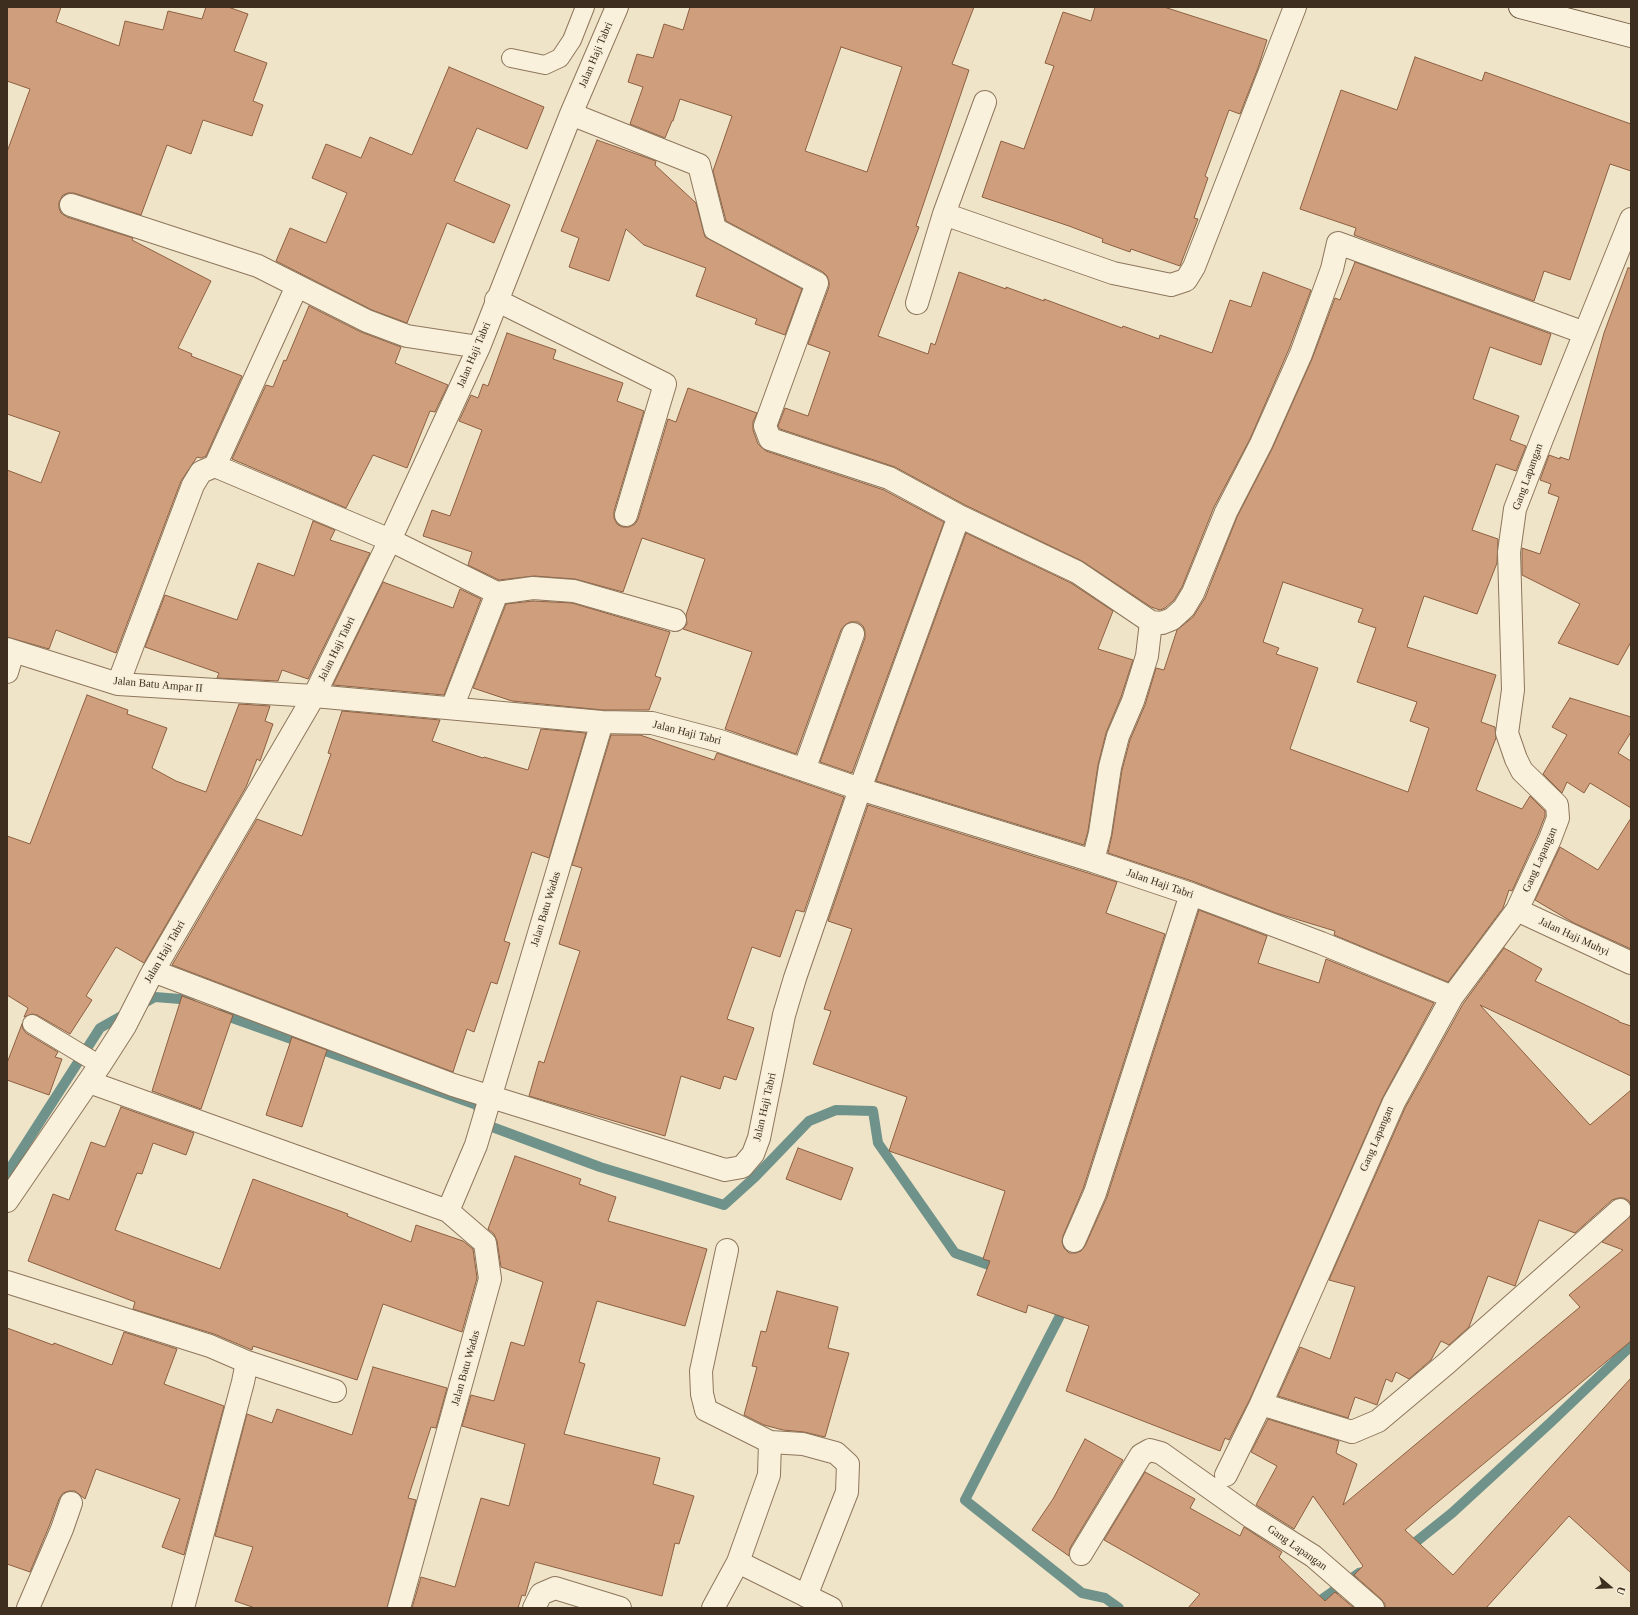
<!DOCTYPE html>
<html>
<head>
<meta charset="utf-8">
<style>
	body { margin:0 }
	#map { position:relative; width:1638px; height:1615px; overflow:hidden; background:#f0e4c8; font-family:Georgia,serif }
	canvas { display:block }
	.frame { position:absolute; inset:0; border:8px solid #3d2e20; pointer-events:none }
	.north { position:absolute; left:1590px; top:1567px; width:40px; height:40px; -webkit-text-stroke:3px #f7eed8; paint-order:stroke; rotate:109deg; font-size:11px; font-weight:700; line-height:16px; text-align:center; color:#3d2e20 }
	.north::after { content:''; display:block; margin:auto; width:14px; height:18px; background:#3d2e20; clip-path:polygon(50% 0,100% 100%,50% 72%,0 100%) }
</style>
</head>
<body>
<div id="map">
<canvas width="1638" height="1615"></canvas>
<div class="frame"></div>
<div class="north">U</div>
</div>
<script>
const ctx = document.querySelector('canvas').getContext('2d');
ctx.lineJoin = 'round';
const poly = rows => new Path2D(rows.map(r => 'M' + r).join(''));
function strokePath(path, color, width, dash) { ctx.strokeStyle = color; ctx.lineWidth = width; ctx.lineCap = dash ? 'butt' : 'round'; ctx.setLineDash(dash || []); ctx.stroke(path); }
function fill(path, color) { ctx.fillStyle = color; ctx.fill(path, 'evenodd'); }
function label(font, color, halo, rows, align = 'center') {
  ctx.font = font + ' Georgia,serif'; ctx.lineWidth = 3; ctx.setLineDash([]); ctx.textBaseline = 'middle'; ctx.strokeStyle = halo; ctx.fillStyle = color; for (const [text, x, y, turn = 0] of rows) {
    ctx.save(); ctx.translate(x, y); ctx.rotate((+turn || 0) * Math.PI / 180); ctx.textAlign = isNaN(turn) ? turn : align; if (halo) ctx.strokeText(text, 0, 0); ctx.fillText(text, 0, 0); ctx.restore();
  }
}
strokePath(poly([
	[221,1014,477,1105,484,1124,600,1167,724,1205,755,1177,809,1121,836,1110,873,1111,878,1143,955,1253,1000,1269],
	[7,1173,100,1028,155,997,180,999,192,1004],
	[1066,1304,965,1500,1082,1593,1105,1598,1119,1608],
	[1407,1549,1452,1513,1550,1423,1631,1346],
	[1311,1608,1315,1604,1359,1573,1368,1571]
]), '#6f938a', 10);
const building = poly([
	[7,7,61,7,56,22,119,46,125,21,163,30,168,11,202,19,206,7,228,7,248,14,234,51,267,63,253,101,263,105,252,136,203,120,191,154,167,145,141,215,74,193,68,193,63,195,59,202,59,208,61,213,67,217,133,238,132,240,211,281,178,348,192,354,191,356,242,376,206,456,201,458,197,457,181,481,116,653,56,630,49,649,7,637,7,470,41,483,60,432,7,414,7,152,30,89,7,81,7,7],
	[690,7,974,7,952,64,969,70,916,226,919,227,878,336,928,354,931,343,935,345,959,272,1006,289,1006,287,1044,301,1044,299,1122,328,1123,326,1159,339,1160,335,1212,353,1230,300,1251,307,1263,272,1311,290,1289,349,1250,439,1214,507,1182,587,1174,600,1165,608,1160,610,1151,607,1082,561,965,505,895,467,780,429,778,426,785,408,808,416,830,352,808,344,829,287,829,282,827,276,823,272,726,221,713,171,732,116,680,99,673,121,672,121,665,138,630,124,643,87,628,82,637,54,653,58,664,24,683,30,690,7],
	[841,47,902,67,867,172,805,151,841,47],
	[1095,7,1164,7,1267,40,1258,68,1240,114,1229,110,1205,176,1208,178,1194,218,1198,219,1180,266,1131,249,1130,252,1102,242,1103,239,1069,226,982,197,1001,141,1024,149,1054,66,1045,63,1063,12,1091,21,1095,7],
	[1415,57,1482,81,1485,72,1631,124,1631,171,1610,164,1570,280,1544,271,1534,301,1354,235,1356,228,1300,209,1341,90,1397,110,1415,57],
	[449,67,544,107,527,149,477,128,454,181,510,205,494,243,447,223,407,323,372,310,276,261,290,228,326,243,347,193,312,178,326,144,361,158,370,137,412,155,449,67],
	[597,140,656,161,655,165,696,203,705,237,802,289,785,335,755,324,757,319,696,296,706,268,644,245,626,229,609,281,569,267,579,238,561,231,597,140],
	[1355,262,1551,334,1541,365,1490,347,1473,399,1519,416,1510,440,1526,446,1516,471,1496,464,1472,530,1498,539,1497,563,1477,614,1424,596,1407,647,1496,675,1481,722,1495,727,1496,738,1476,790,1522,809,1530,796,1545,811,1545,816,1538,834,1512,891,1509,890,1503,908,1448,982,1334,935,1335,931,1276,913,1195,882,1108,853,1112,835,1122,770,1130,740,1145,705,1156,668,1164,670,1177,630,1193,617,1205,598,1237,517,1272,449,1312,359,1335,298,1340,300,1355,262],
	[1283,582,1363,609,1358,622,1376,628,1357,682,1417,702,1410,721,1429,728,1408,792,1290,749,1318,668,1276,654,1279,648,1263,642,1283,582],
	[1628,268,1631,268,1631,642,1618,665,1558,643,1580,604,1522,575,1522,548,1540,554,1559,497,1548,493,1551,484,1540,480,1549,455,1560,459,1560,457,1569,460,1604,333,1628,268],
	[309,306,361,332,401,347,395,363,448,385,435,412,430,411,407,468,373,455,346,508,232,459,266,385,273,387,284,360,286,361,309,306],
	[507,333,556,350,553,359,623,383,617,401,644,411,614,511,614,518,617,524,622,527,629,527,635,524,638,519,668,419,676,422,688,388,757,413,753,422,753,430,758,444,766,451,884,490,944,522,852,773,820,762,865,638,865,631,863,626,858,622,850,622,845,625,841,630,796,754,725,729,752,652,683,629,687,624,686,615,705,559,642,538,623,592,575,579,534,576,499,580,468,565,472,552,423,536,432,510,450,516,482,430,459,421,471,395,478,398,483,384,488,386,507,333],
	[313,521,335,530,330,540,370,553,308,679,282,670,278,681,217,678,219,673,145,647,165,595,237,620,258,563,294,576,313,521],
	[966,533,1071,583,1113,611,1098,649,1133,660,1121,697,1106,733,1098,765,1088,831,1084,845,876,781,966,533],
	[383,582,453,608,460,589,481,599,444,695,333,685,383,582],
	[533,601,572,603,670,632,655,676,661,678,649,710,603,710,512,701,473,688,506,604,533,601],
	[87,695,128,710,127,714,167,728,152,768,176,781,206,792,239,704,270,706,265,721,273,724,260,761,257,759,246,787,144,963,116,947,86,996,92,1000,70,1034,37,1015,32,1014,24,1017,28,1008,7,995,7,836,30,844,87,695],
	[1570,698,1631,717,1631,732,1618,753,1631,761,1631,808,1590,783,1584,793,1567,782,1562,793,1543,774,1567,735,1552,727,1570,698],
	[342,711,440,720,432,741,483,758,484,757,528,770,541,729,586,733,549,858,532,852,504,941,510,943,497,984,491,982,474,1032,467,1029,453,1072,172,965,257,819,302,836,331,754,328,753,342,711],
	[611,735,640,735,714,760,717,753,844,797,804,912,796,910,780,957,752,947,727,1019,754,1028,736,1080,724,1076,720,1089,681,1076,665,1136,529,1096,539,1061,544,1063,580,951,559,944,582,868,572,865,611,735],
	[868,805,1117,882,1106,913,1165,934,1083,1189,1063,1236,1062,1242,1064,1248,1069,1253,1076,1253,1081,1251,1085,1246,1107,1197,1199,910,1267,936,1258,963,1319,983,1326,959,1434,1003,1383,1097,1250,1399,1229,1440,1225,1438,1220,1451,1066,1391,1089,1326,1028,1305,1026,1313,977,1295,990,1261,983,1259,1005,1191,889,1151,907,1097,813,1064,831,1011,824,1009,852,929,828,921,868,805],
	[1631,818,1631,949,1574,923,1535,900,1560,847,1598,870,1631,818],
	[1504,948,1542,969,1535,981,1619,1021,1619,1022,1631,1026,1631,1076,1480,1005,1590,1125,1631,1090,1631,1205,1629,1201,1624,1198,1618,1198,1612,1200,1575,1233,1539,1220,1515,1286,1488,1276,1469,1327,1449,1345,1441,1341,1431,1360,1409,1379,1396,1372,1392,1382,1386,1379,1377,1405,1355,1397,1348,1418,1278,1396,1300,1347,1330,1359,1355,1287,1329,1280,1405,1108,1463,1004,1504,948],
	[182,996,233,1015,201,1109,152,1091,182,996],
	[22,1024,23,1029,26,1033,58,1052,55,1057,62,1059,49,1095,7,1080,7,1063,22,1024],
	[292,1037,327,1050,302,1127,266,1115,292,1037],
	[121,1107,194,1133,186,1155,153,1143,142,1174,137,1173,115,1230,220,1269,253,1179,348,1214,347,1216,411,1242,416,1225,463,1241,473,1249,477,1278,462,1332,383,1304,357,1380,253,1346,252,1350,214,1334,133,1309,135,1302,28,1261,53,1194,69,1200,91,1142,105,1147,121,1107],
	[798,1148,853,1168,841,1200,786,1179,798,1148],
	[515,1156,581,1179,579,1184,616,1197,608,1221,707,1249,685,1326,597,1301,579,1362,585,1364,564,1434,660,1458,653,1484,694,1496,679,1544,675,1543,662,1596,535,1562,525,1596,522,1595,518,1608,412,1608,421,1577,455,1587,481,1498,509,1506,525,1444,462,1426,471,1395,494,1401,511,1342,524,1346,543,1282,501,1267,497,1241,494,1234,488,1229,515,1156],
	[1631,1215,1631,1341,1433,1506,1405,1530,1453,1575,1631,1378,1631,1573,1569,1516,1486,1608,1385,1608,1385,1604,1381,1599,1354,1575,1363,1566,1313,1496,1294,1529,1256,1505,1277,1466,1251,1452,1268,1419,1339,1441,1336,1453,1357,1464,1343,1505,1580,1307,1569,1295,1623,1250,1602,1242,1631,1215],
	[777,1291,838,1307,828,1348,849,1353,825,1437,804,1432,783,1430,764,1425,744,1415,757,1367,752,1366,761,1331,766,1332,777,1291],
	[7,1328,53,1345,54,1343,112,1365,124,1332,177,1349,164,1384,224,1406,184,1555,162,1547,180,1499,96,1469,85,1499,75,1491,69,1491,63,1493,59,1499,50,1524,30,1572,7,1564,7,1328],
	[373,1367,447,1388,436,1428,431,1427,408,1498,416,1500,387,1608,255,1608,235,1601,253,1547,215,1536,247,1414,272,1423,277,1409,352,1435,373,1367],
	[1085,1439,1123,1460,1070,1548,1069,1556,1032,1530,1053,1499,1085,1439],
	[1145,1472,1195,1499,1190,1508,1240,1536,1244,1527,1282,1552,1279,1557,1325,1601,1335,1592,1354,1608,1188,1608,1200,1594,1104,1540,1145,1472]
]);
fill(building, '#cf9f7d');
strokePath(building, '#8d5f41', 1);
const lane = poly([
	[511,58,545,65,560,58,572,40,585,7],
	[32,1024,100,1065]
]);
const street = poly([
	[985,102,944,214,1113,273,1171,285,1186,280,1194,267,1295,7],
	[71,205,258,266,367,321,407,336,479,347],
	[496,300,665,384,626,515],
	[917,303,944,214],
	[215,466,297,286],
	[959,516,1077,572,1151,622],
	[7,649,118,684,314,696,602,722,652,723,720,741,860,789,1093,861,1191,894,1321,943,1452,997],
	[7,672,13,652],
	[118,684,193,485,201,472,215,466,390,540,497,593,533,588,574,591,675,620],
	[452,708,497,593],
	[804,770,853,634],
	[1093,861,1100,833,1110,767,1118,736,1133,701,1147,656,1151,622,1162,623,1172,619,1184,608,1193,593,1226,512,1261,444,1301,354,1332,269,1338,243,1585,333],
	[1517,910,1631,963],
	[153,971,453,1085,725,1170,742,1167,753,1154,759,1138,784,1015,795,978,860,789,959,516,889,478,770,439,765,426,817,283,715,229,699,165,571,114],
	[89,1082,448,1211],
	[7,1201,100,1065,125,1026,151,975,314,696,390,540,479,347,571,114,617,7],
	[1074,1241,1095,1193,1191,894],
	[727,1250,701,1371,702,1394,706,1410,770,1442,803,1444,836,1453,848,1464,847,1492,806,1596],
	[7,1282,210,1346,247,1362,335,1391],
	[1261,1404,1394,1102,1452,997,1517,910,1550,839,1558,818,1557,805,1522,771,1516,759,1507,733,1513,690,1509,552,1515,509,1542,439,1631,219],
	[1226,1475,1261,1404,1352,1432,1378,1421,1447,1363,1620,1210],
	[1081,1554,1141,1455,1150,1450,1161,1453,1251,1517,1313,1556,1373,1608],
	[738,1562,831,1608],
	[28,1608,62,1529,71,1503],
	[183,1608,243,1382,247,1362],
	[399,1608,490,1279,485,1243,448,1211,476,1145,602,722],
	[534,1608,541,1594,555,1588,620,1608],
	[713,1608,738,1562,769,1475,770,1442]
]);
const secondary = poly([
	[1520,7,1631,36]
]);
strokePath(lane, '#8d765c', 20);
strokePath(street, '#8d765c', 24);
strokePath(secondary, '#6f573f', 24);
strokePath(lane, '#faf1dc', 18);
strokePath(street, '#faf1dc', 22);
strokePath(secondary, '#faf1dc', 22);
label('11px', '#3d2e20', '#f7eed8', [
	["Jalan Haji Tabri",596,55,-67],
	["Jalan Haji Tabri",474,355,-67],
	["Gang Lapangan",1528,477,-70],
	["Jalan Haji Tabri",337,649,-64],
	["Jalan Batu Ampar II",158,685,5],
	["Jalan Haji Tabri",687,733,14],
	["Gang Lapangan",1540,860,-66],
	["Jalan Haji Tabri",1160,884,19],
	["Jalan Batu Wadas",546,909,-73],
	["Jalan Haji Muhyi",1574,937,25],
	["Jalan Haji Tabri",165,952,-60],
	["Jalan Haji Tabri",765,1107,-77],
	["Gang Lapangan",1377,1139,-67],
	["Jalan Batu Wadas",466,1368,-74],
	["Gang Lapangan",1297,1548,35]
]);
</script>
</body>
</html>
